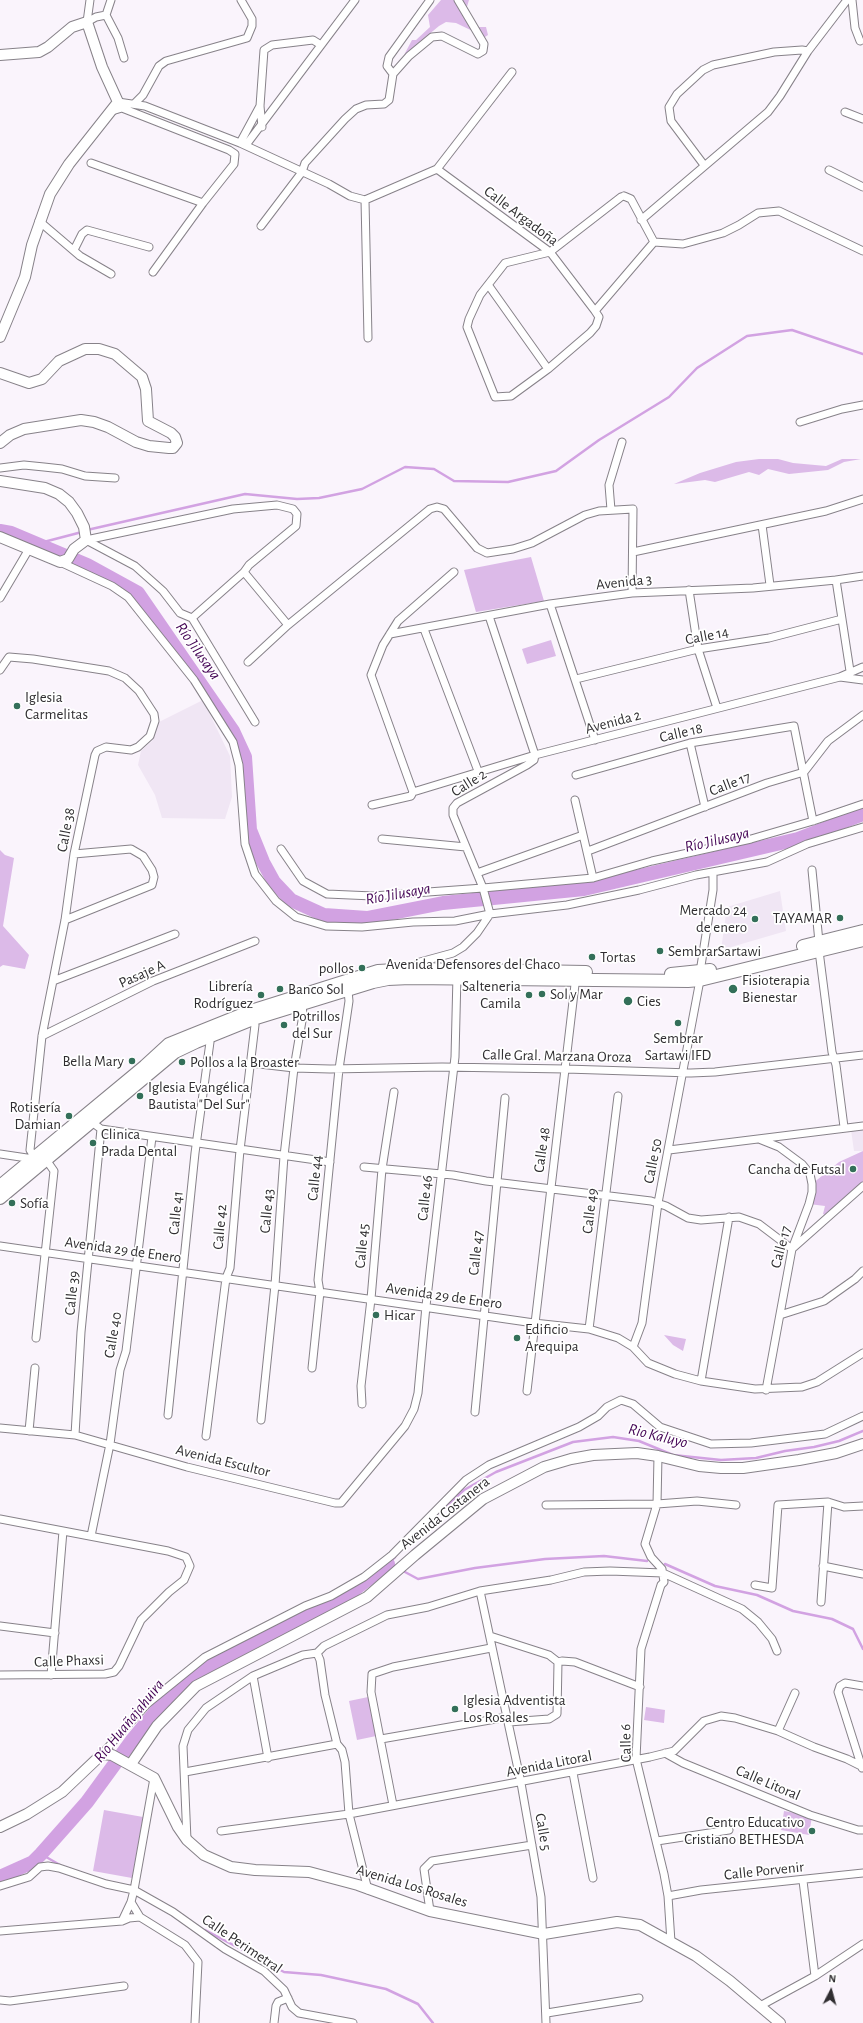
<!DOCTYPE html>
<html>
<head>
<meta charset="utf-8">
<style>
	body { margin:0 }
	#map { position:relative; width:863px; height:2023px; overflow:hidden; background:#faf4fc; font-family:"Alegreya Sans",sans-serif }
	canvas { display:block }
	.north { position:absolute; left:811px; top:1971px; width:40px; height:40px; -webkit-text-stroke:3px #fff; paint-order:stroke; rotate:6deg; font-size:11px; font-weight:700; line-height:16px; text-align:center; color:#302e31 }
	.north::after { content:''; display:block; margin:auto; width:14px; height:18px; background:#302e31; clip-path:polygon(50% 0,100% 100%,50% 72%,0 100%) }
</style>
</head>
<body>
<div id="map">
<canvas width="863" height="2023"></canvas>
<div class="north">N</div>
</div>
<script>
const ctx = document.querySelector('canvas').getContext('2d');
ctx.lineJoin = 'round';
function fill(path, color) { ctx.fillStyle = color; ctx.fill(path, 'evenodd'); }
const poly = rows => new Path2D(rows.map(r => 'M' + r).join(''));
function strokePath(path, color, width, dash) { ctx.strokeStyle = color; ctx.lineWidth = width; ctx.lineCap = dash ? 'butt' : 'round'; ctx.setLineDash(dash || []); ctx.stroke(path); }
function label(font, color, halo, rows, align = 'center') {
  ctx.font = font + ' "Alegreya Sans",sans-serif'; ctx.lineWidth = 3.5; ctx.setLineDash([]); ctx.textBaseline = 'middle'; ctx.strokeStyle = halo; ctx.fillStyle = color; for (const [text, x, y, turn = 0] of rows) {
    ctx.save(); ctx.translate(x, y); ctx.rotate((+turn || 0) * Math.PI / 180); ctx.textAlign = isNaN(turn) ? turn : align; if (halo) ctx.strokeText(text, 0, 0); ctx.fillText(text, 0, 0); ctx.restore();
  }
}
fill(poly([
	[203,700,230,756,232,797,225,819,162,818,155,795,138,765,141,751,152,741,159,722],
	[780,891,786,931,721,950,727,907],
	[863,1128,863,1151,854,1151,851,1130]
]), '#f0e6f4');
fill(poly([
	[441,0,469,0,466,10,478,27,486,27,488,35,485,37,456,23,446,22,439,26,404,55,412,40,416,40,430,27,428,15],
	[759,459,778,459,793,463,826,466,842,459,861,459,844,462,828,470,789,474,768,469,759,475,749,472,715,482,705,480,674,484,700,473,736,462],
	[531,557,544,601,476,612,464,570],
	[551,640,556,656,527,664,522,649],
	[0,850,5,855,14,858,3,926,29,955,25,969,3,965,0,967],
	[863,1151,863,1183,827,1216,823,1214,825,1206,809,1204,812,1184,839,1162],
	[664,1335,686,1339,683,1351,673,1345],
	[373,1696,381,1735,357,1740,349,1701],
	[646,1707,665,1710,664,1723,644,1720],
	[104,1810,143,1817,132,1878,93,1871],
	[784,1811,812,1816,809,1835,781,1830]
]), '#dcbae8');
strokePath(poly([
	[87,530,245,494,297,499,319,498,362,489,405,467,434,469,454,481,508,482,556,471,599,440,669,397,697,368,747,336,792,330,863,354],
	[36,544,82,532],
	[438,1513,464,1490,496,1472,573,1442,613,1437,639,1441,673,1455,721,1460,756,1458,785,1451,814,1447,839,1441,863,1431],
	[665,1564,715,1586,757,1595,793,1611,832,1619,853,1629,863,1649],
	[393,1566,388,1564,395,1557],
	[405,1572,418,1579,475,1568,545,1559,604,1556,647,1561],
	[41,1854,60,1865],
	[205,1930,284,1972,321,1975,386,1989,418,2004,433,2023]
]), '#d2a2e2', 2.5);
strokePath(poly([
	[0,531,11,533,87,565,138,593,233,731,245,757,250,830,263,862,274,882,291,900,324,915,367,918,443,903,584,889,798,839,863,814],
	[0,1877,33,1862,41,1854,87,1802,133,1739,172,1692,196,1672,267,1635,346,1596,388,1564]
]), '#d2a2e2', 14);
const street = poly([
	[111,0,106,15,118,38,124,58],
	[852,0,855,28,860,41],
	[87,22,90,0],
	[87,22,96,17,106,15],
	[393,74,409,56,432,37,442,36,478,54,483,51,484,44,458,0],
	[118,102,145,106,240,143,329,184,350,196,365,200,437,169,512,72],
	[135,103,143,95,159,66,166,61,247,38,252,26,252,19,241,0],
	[112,111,122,108,229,150,235,154,234,164,203,203,153,272],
	[845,112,863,119],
	[262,127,260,106,264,50,272,45,313,40,321,45],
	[240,143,260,106],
	[246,145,355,0],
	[91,163,203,203],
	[704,165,671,121,669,107,677,94,703,70,713,65,774,52,802,50,808,51],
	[437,169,550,252,595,311],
	[829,170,863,187],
	[624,196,631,199,654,242,595,311,599,317,596,326,590,333,548,369,511,396,495,397,467,327,469,319,480,295,505,263,550,252,621,197,624,196],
	[365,200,368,338],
	[641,220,768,112,780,96,808,51,847,0],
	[39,221,80,256,111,274],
	[261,226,302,172,305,163,345,119,356,109,366,105,384,104,389,100,393,74,387,66,389,57,430,0],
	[654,242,683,244,723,233,739,225,758,213,779,211,863,251],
	[74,250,82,234,87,230,149,247],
	[489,286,548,369],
	[800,422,842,409,863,405],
	[0,468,24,465,44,467,62,469,85,476,115,478],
	[611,510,609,485,622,442],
	[762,525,770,585],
	[86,540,233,509,277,505,293,509,297,514,296,526,249,565,244,572,192,618],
	[86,540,135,566,163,591,180,613,192,618,255,722],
	[633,552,826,511,863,499],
	[60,562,112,586,128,597,194,680,233,742,239,765,245,844,255,874,276,901,296,917,326,926,362,927,413,922,455,921,490,914,567,905,639,890,696,875,767,862,807,844,863,827],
	[244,572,288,625],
	[836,580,850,671],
	[689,590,698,649,717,708],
	[0,598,29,549],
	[550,604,595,740],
	[424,629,478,771],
	[390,634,550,604,632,593,753,588,836,580,863,576],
	[248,662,288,625,430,509,437,507,444,509,477,548,487,553,513,549,532,543,585,515,599,511,633,509,632,593],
	[0,670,9,657,33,659,109,671,125,678,139,691,154,714,155,721,150,736,138,747,131,750,106,747,97,751,95,755,74,854,65,920,42,1036,30,1150,35,1158],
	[840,677,863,680],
	[576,679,698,649,769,638,842,619],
	[690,743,705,807],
	[576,775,690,743,794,726,813,821],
	[413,792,371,675,383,645,398,621,454,572],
	[575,800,593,878],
	[372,805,411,796,413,792,535,755,840,677,863,667],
	[382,839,466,847],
	[281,849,303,881,327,894,373,896,483,888,593,878,652,861,751,839,813,821,863,804],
	[588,851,767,783,804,772,828,741,863,715],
	[812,870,819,942],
	[477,873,583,835],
	[65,920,152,885,154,877,152,870,143,856,131,849,74,854],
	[819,951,832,1052,836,1065,844,1127],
	[412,970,420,962,453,953,463,947,477,933,490,914,483,888,453,815,453,808,457,803,527,765,534,760,535,755,489,616],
	[700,972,713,890,713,873],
	[53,981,175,934],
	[42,1036,153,981,255,941],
	[251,1063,294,1068,330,1069,442,1067,566,1069,691,1073,715,1072,863,1055],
	[89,1120,101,1129,330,1162],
	[759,1139,779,1147,802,1164,810,1174,812,1184,812,1192,809,1204,792,1249,766,1390],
	[669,1150,863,1126],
	[0,1154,47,1161,54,1171,36,1338],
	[364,1167,453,1175,486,1181,651,1201,666,1206,688,1218,701,1220,739,1217,759,1224,792,1249,863,1186],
	[0,1246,534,1323,589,1329,618,1338,633,1347,648,1363,675,1374,701,1381,755,1389,802,1387,817,1382,863,1353],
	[780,1315,824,1301,855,1279,863,1271],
	[589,1329,618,1096],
	[633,1347,642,1323,658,1203,700,980],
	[312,1368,320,1292,318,1280,339,1069,349,1001,348,991],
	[701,1381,729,1217],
	[527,1391,576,976],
	[362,1404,361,1386,371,1299,382,1169,394,1092],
	[475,1412,505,1098],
	[168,1415,195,1153,210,1042,208,1037],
	[261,1420,275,1285,284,1156,294,1068,303,1015,302,1004],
	[0,1428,75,1435,187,1467,335,1503,341,1503,405,1426,414,1409,418,1393,426,1306,455,1057,457,975],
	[29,1431,35,1368],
	[75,1435,81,1332,101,1129],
	[206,1436,226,1278,230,1268,240,1150,255,1025,253,1019],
	[658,1456,657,1504,645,1544,651,1557,662,1569,664,1582,661,1585,641,1649,636,1759,664,1874,668,1896,671,1942],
	[546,1505,657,1504,697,1501,736,1505],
	[0,1519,168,1551,186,1557,190,1566,184,1580,169,1592,141,1620,119,1666,114,1672,105,1674,0,1675],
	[91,1536,110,1444,120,1370,126,1351,152,1137],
	[823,1566,863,1574],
	[755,1585,772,1588,778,1505,828,1502,844,1507,863,1506],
	[480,1591,521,1783,541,1897,546,2023],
	[821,1602,828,1502],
	[0,1626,55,1633],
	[490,1636,549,1655,558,1662],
	[317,1653,324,1646,387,1615,428,1607,480,1591,551,1580,584,1572,610,1571,663,1573,742,1609,758,1622,772,1639,777,1651],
	[51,1675,63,1531],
	[253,1676,268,1758],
	[509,1722,549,1719,557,1714,558,1662,562,1661,575,1662,640,1687],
	[778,1731,795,1693],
	[381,1739,507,1717],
	[665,1753,683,1763,810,1815,858,1830,863,1830],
	[102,1754,147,1704,205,1657,305,1606,331,1596,364,1577,392,1555,466,1480,489,1465,579,1427,598,1416,607,1407,621,1400,633,1404,660,1427,711,1444,751,1443,825,1434,863,1416],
	[862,1768,838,1692,840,1686,845,1683,863,1686],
	[185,1772,337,1744],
	[573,1773,593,1878],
	[393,1805,371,1692,372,1674,393,1667,491,1648],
	[221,1831,349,1814,650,1757,674,1751,704,1721,721,1716,735,1718,778,1731,814,1747,847,1759,861,1766],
	[187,1840,183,1746,188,1730,206,1708,253,1676,303,1655,317,1653,320,1660,325,1695,337,1744,342,1750,345,1762,349,1814,368,1890],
	[657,1841,729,1830],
	[803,1881,815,1976],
	[0,1886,29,1877,40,1867,48,1866,59,1868,106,1884,134,1890,173,1912,225,1949,264,1971,284,1990,292,2007,299,2013,353,2023],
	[668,1896,701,1890,863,1873],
	[131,1902,140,1917],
	[430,1911,424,1869,432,1861,532,1845],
	[122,1921,131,1902,134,1890,154,1778],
	[0,1931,122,1921,129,1918,140,1917,185,1945,198,1962,195,2023],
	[0,2000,10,2001,124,1986],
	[760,2006,815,1976,863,1944],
	[547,2013,639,1998],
	[274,2023,276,2006,278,2002,288,1998]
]);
const secondary = poly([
	[0,55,39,52,48,47,72,27,87,22,102,67,118,102,69,164,50,194,32,245,25,277,0,337],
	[0,373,29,383,42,379,59,361,85,349,99,349,115,354,142,377,146,389,148,421,171,433,175,437,177,443,173,448,169,448,149,446,136,442,108,427,94,422,81,420,24,429,10,435,0,443],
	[0,481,45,488,59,494,69,502,77,513,84,527,86,540,74,549,68,559,60,562,0,537],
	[131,1764,157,1726,196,1686,367,1597,415,1555,483,1499,544,1467,571,1459,593,1455,637,1453,658,1456,699,1466,721,1468,743,1468,799,1460,836,1453,863,1444],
	[0,1827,27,1814,62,1792,102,1754,112,1755,154,1778,178,1827,187,1840,204,1855,231,1867,255,1870,309,1872,358,1885,430,1911,544,1934,617,1922,640,1925,696,1956,730,1981,780,2023]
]);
const primary = poly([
	[803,946,863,931],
	[671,974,710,970],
	[0,1186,145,1066,169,1044,251,1011,378,971,413,969,586,972],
	[0,1198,175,1052,196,1042,253,1019,373,982,388,979,410,978,688,981,700,980,863,940]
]);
strokePath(street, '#878289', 9);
strokePath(secondary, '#878289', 12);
strokePath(primary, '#878289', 14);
strokePath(street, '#fff', 7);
strokePath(secondary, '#fff', 10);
strokePath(primary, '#fff', 12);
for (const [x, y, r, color] of [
	[17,706,4,"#336f59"],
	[840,918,4,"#336f59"],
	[755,919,4,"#336f59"],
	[660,951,4,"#336f59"],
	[592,957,4,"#336f59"],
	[362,968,4,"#336f59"],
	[280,989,4,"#336f59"],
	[733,989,5,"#336f59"],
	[542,994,4,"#336f59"],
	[261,995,4,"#336f59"],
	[529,995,4,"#336f59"],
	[628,1001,5,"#336f59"],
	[678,1023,4,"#336f59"],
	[284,1025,4,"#336f59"],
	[132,1061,4,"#336f59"],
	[182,1062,4,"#336f59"],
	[140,1096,4,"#336f59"],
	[69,1116,4,"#336f59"],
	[93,1143,4,"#336f59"],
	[853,1169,4,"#336f59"],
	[12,1203,4,"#336f59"],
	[376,1315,4,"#336f59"],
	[517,1338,4,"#336f59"],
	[455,1709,4,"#336f59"],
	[812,1831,4,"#336f59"]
]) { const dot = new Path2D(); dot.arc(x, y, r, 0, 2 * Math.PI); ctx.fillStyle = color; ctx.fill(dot); strokePath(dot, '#fff', 1.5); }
label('15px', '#302e31', '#fff', [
	["Calle Argadoña",521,216,37],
	["Avenida 3",624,582,-6],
	["Calle 14",707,636,-11],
	["Avenida 2",613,722,-15],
	["Calle 18",681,733,-13],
	["Calle 2",469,783,-32],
	["Calle 17",730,784,-21],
	["Calle 38",66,830,-79],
	["Avenida Defensores del Chaco",473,964],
	["Pasaje A",142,974,-24],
	["Calle Gral. Marzana Oroza",557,1056,1],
	["Calle 48",542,1150,-82],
	["Calle 50",653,1161,-79],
	["Calle 44",315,1178,-84],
	["Calle 46",425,1198,-84],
	["Calle 43",267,1211,-85],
	["Calle 49",590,1211,-83],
	["Calle 41",176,1213,-84],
	["Calle 42",220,1227,-85],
	["Calle 45",362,1246,-85],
	["Calle 17",781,1247,-75],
	["Avenida 29 de Enero",123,1250,8],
	["Calle 47",476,1253,-84],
	["Calle 39",72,1293,-84],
	["Avenida 29 de Enero",444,1296,8],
	["Calle 40",113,1335,-80],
	["Avenida Escultor",223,1461,14],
	["Avenida Costanera",445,1513,-38],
	["Calle Phaxsi",69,1661,-2],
	["Calle 6",626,1743,-91],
	["Avenida Litoral",549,1764,-11],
	["Calle Litoral",768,1783,23],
	["Calle 5",543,1832,80],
	["Calle Porvenir",764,1871,-6],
	["Avenida Los Rosales",412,1886,17],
	["Calle Perimetral",242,1944,34]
]);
label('15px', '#302e31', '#fff', [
	["Iglesia",25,697],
	["Carmelitas",25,714],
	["Mercado 24",747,910,"right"],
	["de enero",747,927,"right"],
	["TAYAMAR",832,918,"right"],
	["SembrarSartawi",668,951],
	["Tortas",600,957],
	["pollos",354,968,"right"],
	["Fisioterapia",742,980],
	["Bienestar",742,997],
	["Librería",253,986,"right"],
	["Rodríguez",253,1003,"right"],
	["Salteneria",521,986,"right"],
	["Camila",521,1003,"right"],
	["Banco Sol",288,989],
	["Sol y Mar",550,994],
	["Cies",637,1001],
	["Potrillos",292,1016],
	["del Sur",292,1033],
	["Sembrar",678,1038,"center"],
	["Sartawi IFD",678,1055,"center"],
	["Bella Mary",124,1061,"right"],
	["Pollos a la Broaster",190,1062],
	["Iglesia Evangélica",148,1087],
	["Bautista \"Del Sur\"",148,1104],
	["Rotisería",61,1107,"right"],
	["Damian",61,1124,"right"],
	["Clinica",101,1134],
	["Prada Dental",101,1151],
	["Cancha de Futsal",845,1169,"right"],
	["Sofía",20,1203],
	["Hicar",384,1315],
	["Edificio",525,1329],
	["Arequipa",525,1346],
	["Iglesia Adventista",463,1700],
	["Los Rosales",463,1717],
	["Centro Educativo",804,1822,"right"],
	["Cristiano BETHESDA",804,1839,"right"]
], 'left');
label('italic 16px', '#430354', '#fff', [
	["Río Jilusaya",198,651,55],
	["Río Jilusaya",717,840,-13],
	["Río Jilusaya",398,894,-10],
	["Rio Kaluyo",658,1436,14],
	["Río Huañajahuira",129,1721,-51]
]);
</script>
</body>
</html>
